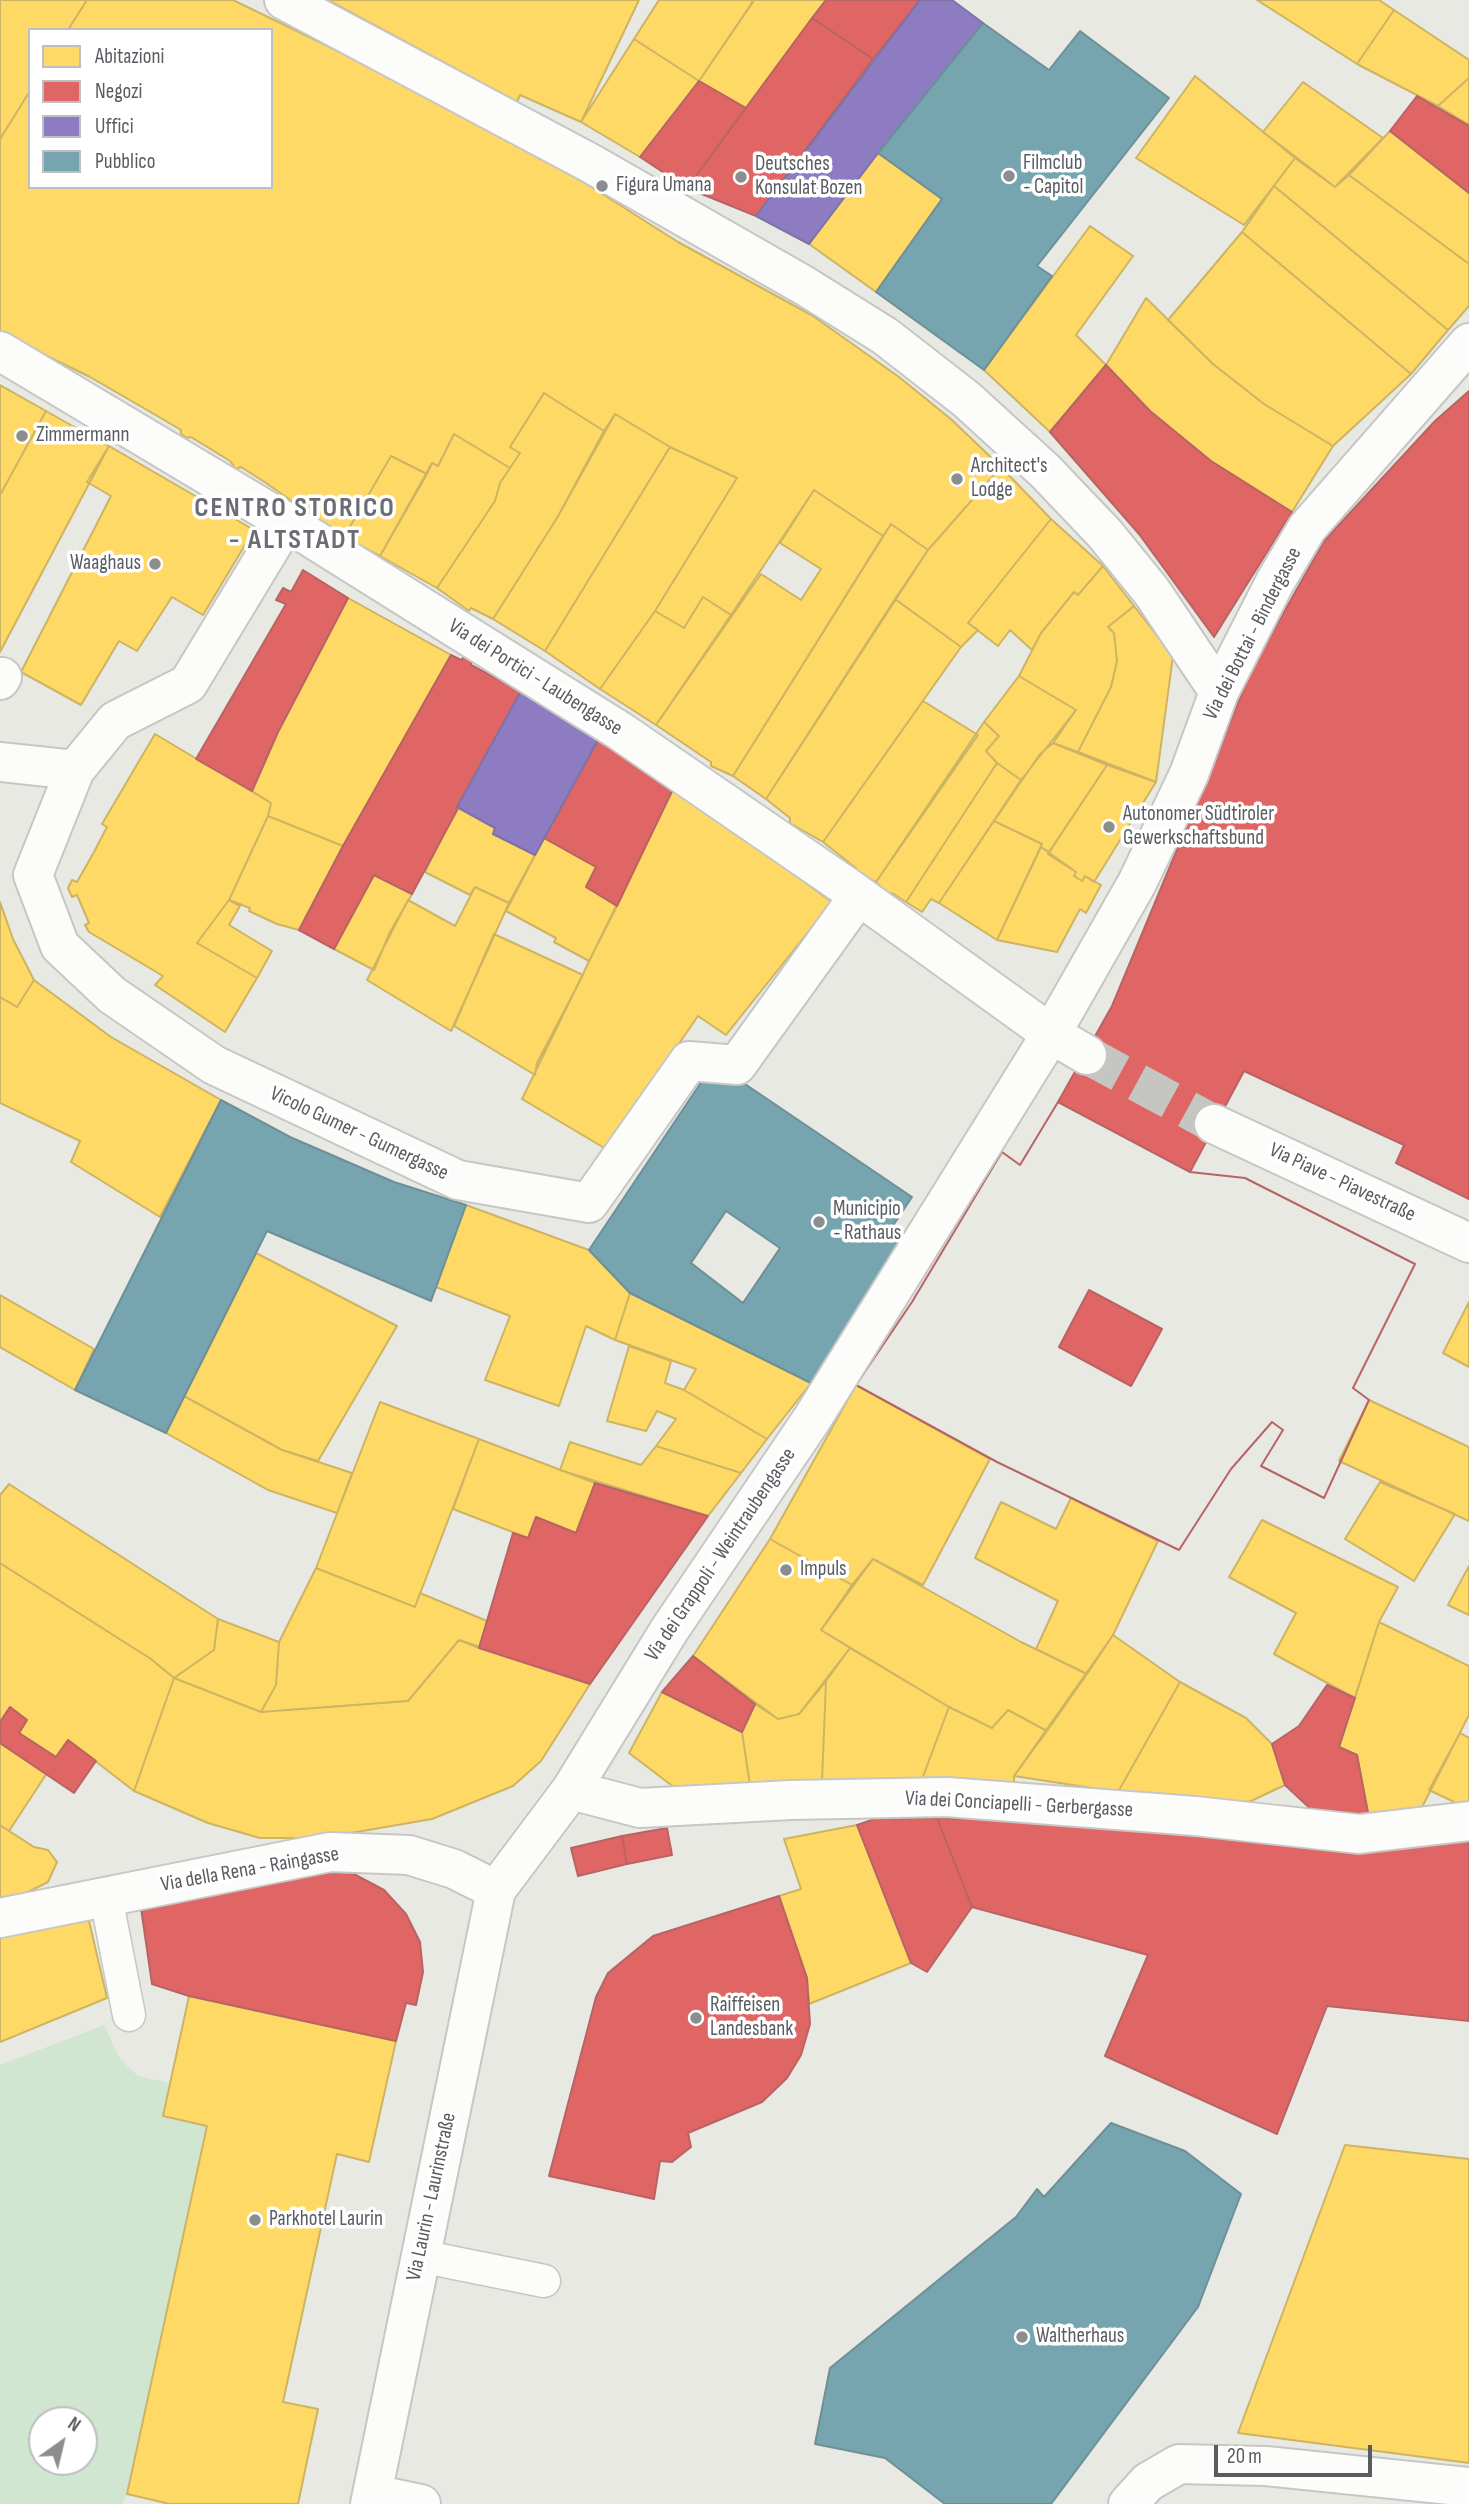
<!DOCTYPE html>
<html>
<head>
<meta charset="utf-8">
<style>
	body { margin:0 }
	#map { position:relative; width:1469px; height:2504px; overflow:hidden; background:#e9e9e3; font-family:"Sofia Sans Condensed",sans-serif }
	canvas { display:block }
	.legend { position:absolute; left:28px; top:28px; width:245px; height:161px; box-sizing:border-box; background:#fff; border:2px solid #bdbec0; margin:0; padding:9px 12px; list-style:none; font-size:21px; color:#595c61 }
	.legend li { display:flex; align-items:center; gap:14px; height:35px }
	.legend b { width:35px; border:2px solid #bdbec0 }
	.north { position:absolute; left:28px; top:2406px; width:70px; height:70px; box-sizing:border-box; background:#fff; border:2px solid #bdbec0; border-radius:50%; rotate:34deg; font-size:19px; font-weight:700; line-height:28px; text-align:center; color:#595c61 }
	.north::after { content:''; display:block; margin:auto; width:24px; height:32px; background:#8b8d8e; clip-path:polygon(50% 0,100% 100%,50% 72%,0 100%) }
	.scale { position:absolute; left:1214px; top:2445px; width:158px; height:32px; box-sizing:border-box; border:4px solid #595c61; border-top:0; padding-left:9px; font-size:21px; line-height:24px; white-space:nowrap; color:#595c61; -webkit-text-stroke:5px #fff; paint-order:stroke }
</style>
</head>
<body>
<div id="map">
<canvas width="1469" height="2504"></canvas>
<ul class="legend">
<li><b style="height:19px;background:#ffd966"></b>Abitazioni</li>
<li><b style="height:19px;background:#e06666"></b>Negozi</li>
<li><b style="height:19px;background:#8e7cc3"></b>Uffici</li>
<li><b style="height:19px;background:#76a5af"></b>Pubblico</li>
</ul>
<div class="north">N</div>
<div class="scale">20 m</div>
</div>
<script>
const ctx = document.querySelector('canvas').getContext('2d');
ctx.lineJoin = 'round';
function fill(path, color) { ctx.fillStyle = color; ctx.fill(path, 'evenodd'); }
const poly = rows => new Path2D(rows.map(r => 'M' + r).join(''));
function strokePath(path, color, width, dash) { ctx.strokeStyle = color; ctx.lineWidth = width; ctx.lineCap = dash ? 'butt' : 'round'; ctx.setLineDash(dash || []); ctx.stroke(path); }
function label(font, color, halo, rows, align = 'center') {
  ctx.font = font + ' "Sofia Sans Condensed",sans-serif'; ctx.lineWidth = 7; ctx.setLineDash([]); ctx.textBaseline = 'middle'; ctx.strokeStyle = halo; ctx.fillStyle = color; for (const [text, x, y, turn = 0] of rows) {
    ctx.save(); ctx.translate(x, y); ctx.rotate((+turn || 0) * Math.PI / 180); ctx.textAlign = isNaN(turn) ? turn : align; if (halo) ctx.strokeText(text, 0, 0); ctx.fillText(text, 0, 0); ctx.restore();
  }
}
fill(poly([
	[104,2025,120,2059,138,2076,170,2083,207,2126,127,2494,122,2504,0,2504,0,2065],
	[42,2420,84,2420,84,2462,42,2462]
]), '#d0e6d0');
const homes = poly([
	[0,0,87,0,68,30,30,30,30,91,0,139,0,0],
	[87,0,233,0,414,88,544,157,678,242,813,316,899,377,952,420,1001,467,928,550,891,524,883,536,814,490,731,615,703,597,684,628,655,611,737,478,670,447,615,414,604,431,544,393,510,447,520,453,510,468,454,434,438,466,432,463,427,474,391,456,344,537,266,483,241,467,236,469,230,461,191,437,187,438,181,434,181,430,154,414,90,377,0,333,0,139,30,91,30,187,271,187,271,30,68,30,87,0],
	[328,0,639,0,581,122,520,95,517,102,328,0],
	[659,0,750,0,753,2,699,81,634,39,659,0],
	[754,0,826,0,746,108,699,81,754,0],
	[1257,0,1379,0,1394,10,1357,64,1257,0],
	[1394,10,1469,60,1469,78,1438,106,1357,64,1394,10],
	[634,39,699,81,640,157,581,122,634,39],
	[1195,76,1295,158,1244,225,1136,158,1195,76],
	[1469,78,1469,125,1438,106,1469,78],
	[1303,82,1383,138,1335,187,1263,132,1303,82],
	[1390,131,1469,193,1469,264,1349,175,1390,131],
	[878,153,942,199,876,292,809,244,878,153],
	[1295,158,1335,187,1349,175,1469,264,1469,306,1448,330,1274,186,1295,158],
	[1274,186,1448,330,1411,374,1242,232,1274,186],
	[1090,226,1133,256,1076,335,1106,365,1050,432,984,370,1090,226],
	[1242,232,1411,374,1333,446,1264,404,1213,364,1168,320,1242,232],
	[1146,298,1213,364,1264,404,1333,446,1292,512,1211,461,1150,411,1106,365,1146,298],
	[0,385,46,411,0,495,0,385],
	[544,393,604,431,557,518,493,619,471,608,469,611,437,588,495,501,500,483,520,453,510,447,544,393],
	[46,411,76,428,87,430,88,435,109,446,0,652,0,495,46,411],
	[615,414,670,447,545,651,493,619,557,518,615,414],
	[454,434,510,468,500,483,495,501,437,588,380,556,432,463,438,466,454,434],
	[109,446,254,530,203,615,172,597,137,651,119,641,81,705,21,672,111,496,87,482,109,446],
	[670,447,737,478,655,611,600,689,545,651,670,447],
	[391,456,427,474,380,556,344,537,391,456],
	[1001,467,1051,519,968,623,978,630,961,647,895,599,928,550,1001,467],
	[814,490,883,536,733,776,711,766,711,762,656,725,761,574,801,600,821,569,780,543,814,490],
	[1051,519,1103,566,1078,595,1074,592,1041,633,1032,650,1010,630,998,646,968,623,1051,519],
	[891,524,928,550,766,799,733,776,891,524],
	[1103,566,1134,606,1108,627,1114,633,1117,661,1111,687,1078,752,1053,743,1076,710,1019,676,1041,633,1074,592,1078,595,1103,566],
	[703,597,731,615,656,725,600,689,655,611,684,628,703,597],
	[348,598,451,655,343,846,268,816,271,803,252,791,278,732,348,598],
	[895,599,961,647,823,842,790,823,790,818,766,799,895,599],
	[1134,606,1173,656,1156,782,1078,752,1111,687,1117,661,1114,633,1108,627,1134,606],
	[1019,676,1076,710,1021,780,997,763,986,751,999,736,984,722,1019,676],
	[923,701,978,735,876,882,857,873,856,868,823,842,923,701],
	[984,722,999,736,986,751,997,763,906,902,892,893,888,894,876,882,984,722],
	[155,734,271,803,268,816,229,900,197,943,257,978,225,1032,155,985,163,976,89,932,85,925,89,923,77,895,72,897,68,888,72,880,77,882,94,852,107,827,102,824,155,734],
	[1053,743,1107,765,1049,852,1041,847,1042,844,994,821,1040,754,1053,743],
	[997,763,1021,780,939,903,931,899,922,912,906,902,997,763],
	[1107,765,1156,782,1094,882,1085,876,1082,881,1074,876,1076,872,1048,854,1107,765],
	[674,787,832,902,726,1035,698,1016,606,1149,522,1099,674,787],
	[457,807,495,828,493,834,535,855,509,903,475,887,470,895,425,872,457,807],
	[268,816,343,846,299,930,277,924,249,911,250,908,229,900,268,816],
	[994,821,1042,844,997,940,939,903,994,821],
	[544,838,596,867,586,887,617,906,589,961,554,942,556,938,506,911,544,838],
	[1041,847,1076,872,1074,876,1082,881,1085,876,1101,885,1086,913,1080,909,1057,952,997,940,1041,847],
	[374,875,412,894,390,932,374,970,334,949,374,875],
	[475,887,509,903,451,1031,367,980,408,900,455,926,475,887],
	[229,900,240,906,229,925,272,951,257,978,197,943,229,900],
	[0,902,13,939,34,980,17,1007,0,997,0,902],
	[494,934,583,975,537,1063,535,1075,454,1026,494,934],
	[34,980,111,1037,221,1100,160,1217,71,1162,80,1141,0,1103,0,997,17,1007,34,980],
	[466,1205,589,1250,630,1293,615,1340,586,1326,559,1406,485,1380,510,1316,436,1287,466,1205],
	[256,1253,397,1326,318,1461,282,1450,184,1396,256,1253],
	[630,1293,811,1383,767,1439,684,1390,696,1369,615,1340,630,1293],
	[0,1295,94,1349,75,1390,0,1347,0,1295],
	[1469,1302,1469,1367,1443,1353,1469,1302],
	[629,1346,671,1361,665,1383,684,1390,767,1439,741,1473,656,1446,676,1419,657,1411,646,1431,607,1421,629,1346],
	[856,1385,990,1459,923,1585,873,1559,852,1585,770,1539,856,1385],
	[184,1396,282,1450,352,1473,337,1513,268,1490,166,1433,184,1396],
	[1369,1400,1469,1447,1469,1521,1339,1461,1369,1400],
	[380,1402,479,1439,415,1607,316,1568,380,1402],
	[479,1439,595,1483,576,1533,536,1517,528,1538,453,1509,479,1439],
	[570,1442,641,1465,656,1446,741,1473,708,1516,560,1470,570,1442],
	[1380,1482,1455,1514,1414,1581,1345,1539,1380,1482],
	[9,1484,218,1619,214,1650,174,1678,151,1659,0,1563,0,1495,9,1484],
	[1071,1498,1158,1541,1113,1635,1087,1674,1036,1649,1058,1601,975,1558,1001,1502,1056,1529,1071,1498],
	[1262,1520,1398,1587,1379,1622,1355,1698,1274,1654,1296,1613,1229,1577,1262,1520],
	[770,1539,852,1585,821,1630,850,1648,799,1714,778,1719,693,1656,770,1539],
	[873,1559,1021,1642,1087,1674,1047,1731,1008,1710,992,1728,949,1707,821,1630,873,1559],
	[0,1563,151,1659,174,1678,134,1791,68,1740,56,1757,19,1733,27,1720,10,1707,0,1722,0,1563],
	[1469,1566,1469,1615,1448,1605,1469,1566],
	[316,1568,415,1607,420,1593,487,1621,479,1648,459,1640,408,1701,261,1712,276,1685,279,1642,316,1568],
	[218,1619,279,1642,276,1685,261,1712,174,1678,214,1650,218,1619],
	[1379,1622,1469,1666,1469,1715,1419,1813,1369,1819,1357,1755,1339,1747,1379,1622],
	[1113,1635,1180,1682,1118,1792,1014,1776,1113,1635],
	[459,1640,590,1684,541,1761,513,1786,432,1819,322,1838,260,1838,208,1823,134,1791,174,1678,261,1712,408,1701,459,1640],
	[850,1648,949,1707,921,1782,822,1782,826,1681,850,1648],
	[826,1681,822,1782,750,1785,742,1732,755,1704,778,1719,799,1714,826,1681],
	[1180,1682,1246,1718,1272,1744,1285,1785,1251,1801,1229,1804,1118,1792,1180,1682],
	[662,1692,742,1732,750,1785,687,1797,629,1753,662,1692],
	[949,1707,992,1728,1008,1710,1047,1731,1014,1776,1014,1789,921,1782,949,1707],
	[1460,1733,1469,1738,1469,1809,1429,1790,1460,1733],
	[0,1743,47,1773,9,1831,0,1825,0,1743],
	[0,1825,34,1847,48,1850,57,1862,48,1882,18,1897,0,1898,0,1825],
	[857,1825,911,1963,809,2004,807,1978,779,1896,801,1889,784,1839,857,1825],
	[86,1908,107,1998,0,2042,0,1925,86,1908],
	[189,1996,396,2041,369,2162,337,2154,283,2402,318,2409,298,2504,170,2504,127,2494,207,2126,163,2116,189,1996],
	[1345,2145,1469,2159,1469,2463,1238,2433,1345,2145]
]);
fill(homes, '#ffd966');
strokePath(homes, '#cdb464', 2);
const shops = poly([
	[826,0,920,0,873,59,812,18,826,0],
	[812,18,873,59,756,216,687,188,812,18],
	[699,81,746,108,687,188,640,157,699,81],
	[1417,96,1469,126,1469,193,1390,131,1417,96],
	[1106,365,1150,411,1211,461,1292,512,1214,637,1139,534,1050,432,1106,365],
	[1469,391,1469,1199,1396,1163,1404,1145,1244,1071,1190,1172,1058,1102,1112,1006,1252,669,1324,541,1435,421,1469,391],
	[303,570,348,598,278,732,252,791,196,759,286,604,276,600,283,588,291,592,303,570],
	[451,655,461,660,464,657,471,661,471,665,521,691,412,894,374,875,334,949,299,930,343,846,451,655],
	[598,740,674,787,617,906,586,887,596,867,544,838,598,740],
	[1058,1102,1190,1172,1245,1178,1415,1264,1353,1388,1369,1400,1324,1498,1261,1466,1283,1430,1272,1422,1231,1469,1179,1550,997,1462,856,1385,912,1302,1002,1152,1020,1165,1058,1102],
	[1089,1290,1162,1329,1131,1386,1059,1347,1089,1290],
	[1058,1102,1190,1172,1245,1178,1415,1264,1353,1388,1369,1400,1324,1498,1261,1466,1283,1430,1272,1422,1231,1469,1179,1550,997,1462,856,1385,912,1302,1002,1152,1020,1165,1058,1102],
	[595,1483,708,1516,590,1684,479,1648,513,1533,528,1538,536,1517,576,1533,595,1483],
	[693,1656,755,1704,742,1732,662,1692,693,1656],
	[1327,1685,1355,1698,1339,1747,1357,1755,1369,1818,1315,1813,1285,1785,1272,1744,1299,1726,1327,1685],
	[10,1707,27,1720,19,1733,56,1757,68,1740,96,1761,74,1793,0,1743,0,1722,10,1707],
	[937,1818,972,1907,927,1972,911,1963,857,1825,875,1819,937,1818],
	[937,1818,1103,1822,1305,1848,1469,1838,1469,2021,1327,2006,1277,2134,1105,2056,1148,1955,972,1907,937,1818],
	[667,1828,672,1855,627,1864,622,1836,667,1828],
	[622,1836,627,1864,578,1876,571,1848,622,1836],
	[323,1868,350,1872,384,1890,406,1914,420,1942,423,1972,416,2005,406,2003,396,2041,189,1996,152,1984,140,1901,323,1868],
	[779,1896,807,1978,810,2024,801,2055,787,2078,762,2102,688,2133,691,2147,672,2162,660,2161,654,2199,549,2176,596,1997,608,1973,653,1936,779,1896]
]);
fill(shops, '#e06666');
strokePath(shops, '#b86364', 2);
const offices = poly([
	[920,0,952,0,983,23,878,153,809,244,756,216,920,0],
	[521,691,598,740,535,855,493,834,495,828,457,807,521,691]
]);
fill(offices, '#8e7cc3');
strokePath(offices, '#7e72a6', 2);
const public = poly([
	[983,23,1049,70,1080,31,1169,98,1037,266,1052,276,984,370,876,292,942,199,878,153,983,23],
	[714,1063,912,1197,890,1230,905,1241,811,1383,630,1293,589,1250,714,1063],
	[726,1211,780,1248,743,1303,691,1263,726,1211],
	[221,1100,290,1137,394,1182,466,1205,431,1301,267,1231,166,1433,75,1390,221,1100],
	[1111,2123,1185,2151,1241,2194,1198,2307,1051,2504,945,2504,885,2458,815,2444,830,2368,1016,2217,1037,2189,1044,2197,1111,2123]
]);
fill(public, '#76a5af');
strokePath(public, '#6d8f98', 2);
strokePath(poly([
	[1087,1055,1214,1124]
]), '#c5c6c2', 38, [38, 19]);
const lane = poly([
	[106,1897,129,2015],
	[420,2256,544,2281]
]);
const street = poly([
	[284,0,590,163,805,286,885,336,966,399,1045,471,1105,534,1152,592,1219,692],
	[0,351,286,522,620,731,847,887,1051,1034,1087,1055],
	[0,680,2,677],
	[0,762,75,770,115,721,188,684,286,522],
	[75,770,33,875,60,946,112,995,214,1065,458,1180,589,1203,689,1061,737,1065,858,897],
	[1214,1124,1469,1243],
	[571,1790,640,1808,791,1800,947,1797,1195,1816,1359,1834,1469,1821],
	[0,1918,330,1852,409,1855,454,1869,496,1890],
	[373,2494,421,2504],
	[370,2504,496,1890,571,1790,670,1629,812,1419,1051,1034,1137,883,1189,774,1219,692,1275,582,1307,528,1469,343],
	[1128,2504,1148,2482,1179,2464,1266,2466,1469,2487]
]);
strokePath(lane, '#c6c7c5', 35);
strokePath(street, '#c6c7c5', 42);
strokePath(lane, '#fcfcfb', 32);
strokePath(street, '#fcfcfb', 38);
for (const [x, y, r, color] of [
	[1009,176,7,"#8b8d8e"],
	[741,177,7,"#8b8d8e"],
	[602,186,7,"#8b8d8e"],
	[22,436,7,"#8b8d8e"],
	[957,479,7,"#8b8d8e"],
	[155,564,7,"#8b8d8e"],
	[1109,827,7,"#8b8d8e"],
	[819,1222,7,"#8b8d8e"],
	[786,1570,7,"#8b8d8e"],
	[696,2018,7,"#8b8d8e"],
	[255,2220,7,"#8b8d8e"],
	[1022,2337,7,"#8b8d8e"]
]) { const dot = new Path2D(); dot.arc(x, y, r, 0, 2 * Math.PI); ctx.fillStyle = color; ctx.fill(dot); strokePath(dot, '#fff', 2.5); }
label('21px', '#595c61', '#fff', [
	["Filmclub",1023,164],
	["- Capitol",1023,188],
	["Deutsches",755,165],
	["Konsulat Bozen",755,189],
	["Figura Umana",616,186],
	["Zimmermann",36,436],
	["Architect's",971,467],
	["Lodge",971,491],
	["Waaghaus",141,564,"right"],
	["Autonomer Südtiroler",1123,815],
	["Gewerkschaftsbund",1123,839],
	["Municipio",833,1210],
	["- Rathaus",833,1234],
	["Impuls",800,1570],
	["Raiffeisen",710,2006],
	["Landesbank",710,2030],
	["Parkhotel Laurin",269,2220],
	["Waltherhaus",1036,2337]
], 'left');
label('21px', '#595c61', '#fff', [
	["Via dei Bottai - Bindergasse",1253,634,-63],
	["Via dei Portici - Laubengasse",535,678,32],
	["Vicolo Gumer - Gumergasse",359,1134,25],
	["Via Piave - Piavestraße",1342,1183,25],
	["Via dei Grappoli - Weintraubengasse",721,1555,-56],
	["Via dei Conciapelli - Gerbergasse",1019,1805,3],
	["Via della Rena - Raingasse",250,1870,-10],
	["Via Laurin - Laurinstraße",432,2197,-78]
]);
ctx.letterSpacing = '2px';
label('bold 28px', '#6a6d73', '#fff', [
	["CENTRO STORICO",295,509],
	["- ALTSTADT",295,541]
]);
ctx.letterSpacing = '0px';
</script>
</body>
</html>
